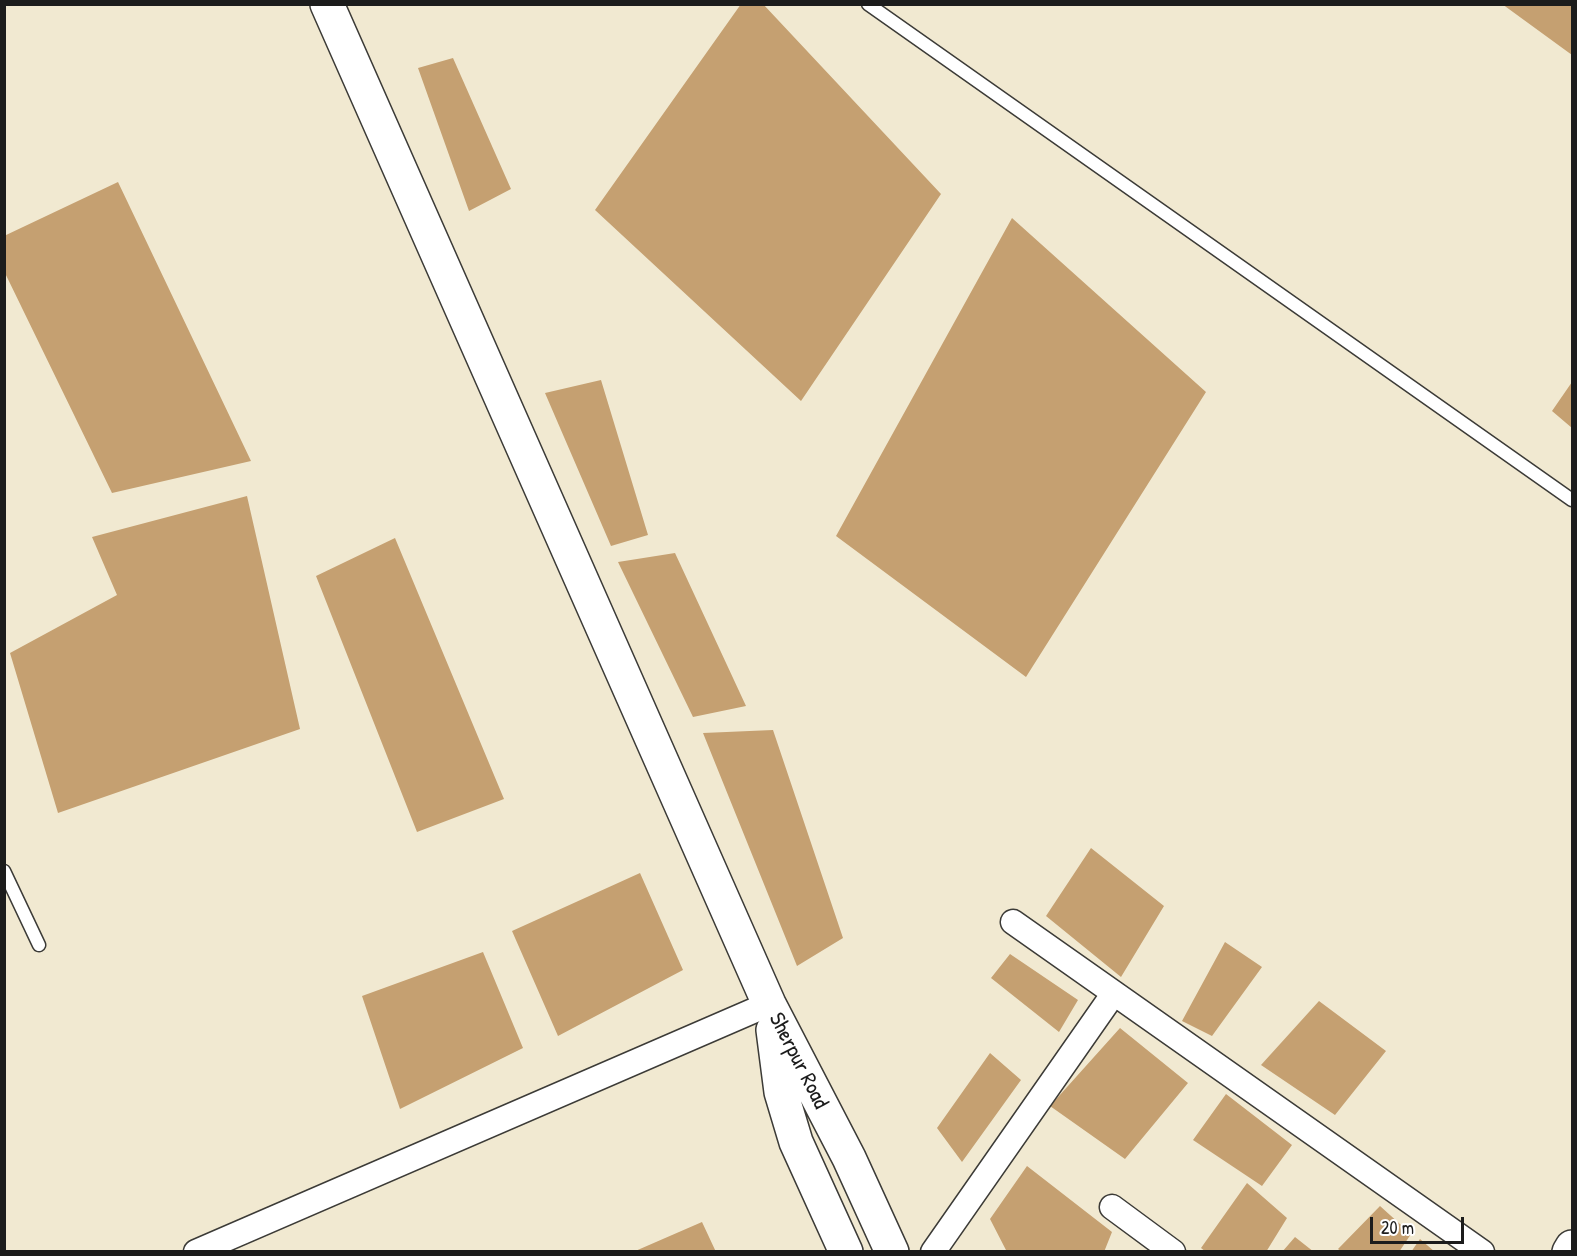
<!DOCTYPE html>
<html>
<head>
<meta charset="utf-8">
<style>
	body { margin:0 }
	#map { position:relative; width:1577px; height:1256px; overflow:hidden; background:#f1e9d1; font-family:"Patrick Hand",sans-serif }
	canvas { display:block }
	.frame { position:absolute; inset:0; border:6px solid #1c1c1c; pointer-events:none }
	.scale { position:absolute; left:1370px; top:1217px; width:94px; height:27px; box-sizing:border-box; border:3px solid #1c1c1c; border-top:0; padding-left:8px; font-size:18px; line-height:21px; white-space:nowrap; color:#1c1c1c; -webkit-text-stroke:4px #fff; paint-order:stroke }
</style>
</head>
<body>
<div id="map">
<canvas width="1577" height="1256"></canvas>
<div class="frame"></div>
<div class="scale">20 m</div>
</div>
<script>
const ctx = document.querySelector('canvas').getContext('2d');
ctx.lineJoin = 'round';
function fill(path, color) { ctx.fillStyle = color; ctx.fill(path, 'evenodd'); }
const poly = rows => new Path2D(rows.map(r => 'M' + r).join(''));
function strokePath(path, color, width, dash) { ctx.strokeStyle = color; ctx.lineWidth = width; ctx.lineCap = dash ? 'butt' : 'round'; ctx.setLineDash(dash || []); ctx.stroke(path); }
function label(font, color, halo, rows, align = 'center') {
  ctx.font = font + ' "Patrick Hand",sans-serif'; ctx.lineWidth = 5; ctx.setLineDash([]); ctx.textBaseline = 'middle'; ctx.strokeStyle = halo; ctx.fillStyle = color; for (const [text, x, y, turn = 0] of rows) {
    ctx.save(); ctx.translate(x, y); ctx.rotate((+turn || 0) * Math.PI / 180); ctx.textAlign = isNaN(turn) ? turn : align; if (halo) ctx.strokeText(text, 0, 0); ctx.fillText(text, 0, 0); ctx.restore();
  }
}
fill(poly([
	[741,4,763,4,941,194,801,401,595,210],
	[1502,4,1572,4,1572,55],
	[453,58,511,189,469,211,418,68],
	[118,182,251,461,112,493,4,271,4,236],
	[1012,218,1206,392,1026,677,836,536],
	[601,380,648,535,611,546,545,393],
	[1572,382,1572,428,1552,411],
	[247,496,300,729,58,813,10,653,117,595,92,537],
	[395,538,504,799,417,832,316,576],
	[675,553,746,706,693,717,618,562],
	[773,730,843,938,797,966,703,733],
	[1091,848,1164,906,1121,977,1046,916],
	[640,873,683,970,558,1036,512,931],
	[1225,942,1262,967,1212,1036,1182,1021],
	[483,952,523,1048,400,1109,362,996],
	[1010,954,1078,1000,1059,1032,991,978],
	[1319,1001,1386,1051,1335,1115,1261,1065],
	[1120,1028,1188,1083,1125,1159,1050,1106],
	[990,1053,1021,1080,962,1162,937,1128],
	[1226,1094,1292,1145,1262,1186,1193,1140],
	[1027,1166,1112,1232,1104,1252,1007,1252,990,1219],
	[1247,1183,1287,1218,1266,1252,1206,1252,1201,1248],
	[1380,1206,1411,1234,1399,1252,1342,1252,1338,1249],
	[702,1222,716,1252,633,1252],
	[1295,1237,1314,1252,1282,1252],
	[1420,1239,1435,1252,1411,1252]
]), '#c5a071');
const lane = poly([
	[868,4,1572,500],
	[4,871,39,945]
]);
const street = poly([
	[1013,922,1482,1252],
	[1112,1207,1173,1252],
	[196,1252,769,1004],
	[933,1252,1114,993]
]);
const secondary = poly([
	[327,4,769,1004,849,1158,892,1252],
	[773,1030,781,1092,796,1142,846,1252],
	[1569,1252,1572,1247]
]);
strokePath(lane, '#3c3b37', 15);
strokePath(street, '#3c3b37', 27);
strokePath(secondary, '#3c3b37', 36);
strokePath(lane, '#fff', 12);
strokePath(street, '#fff', 24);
strokePath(secondary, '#fff', 33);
label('22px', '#1c1c1c', '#fff', [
	["Sherpur Road",798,1061,63]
]);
</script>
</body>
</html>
